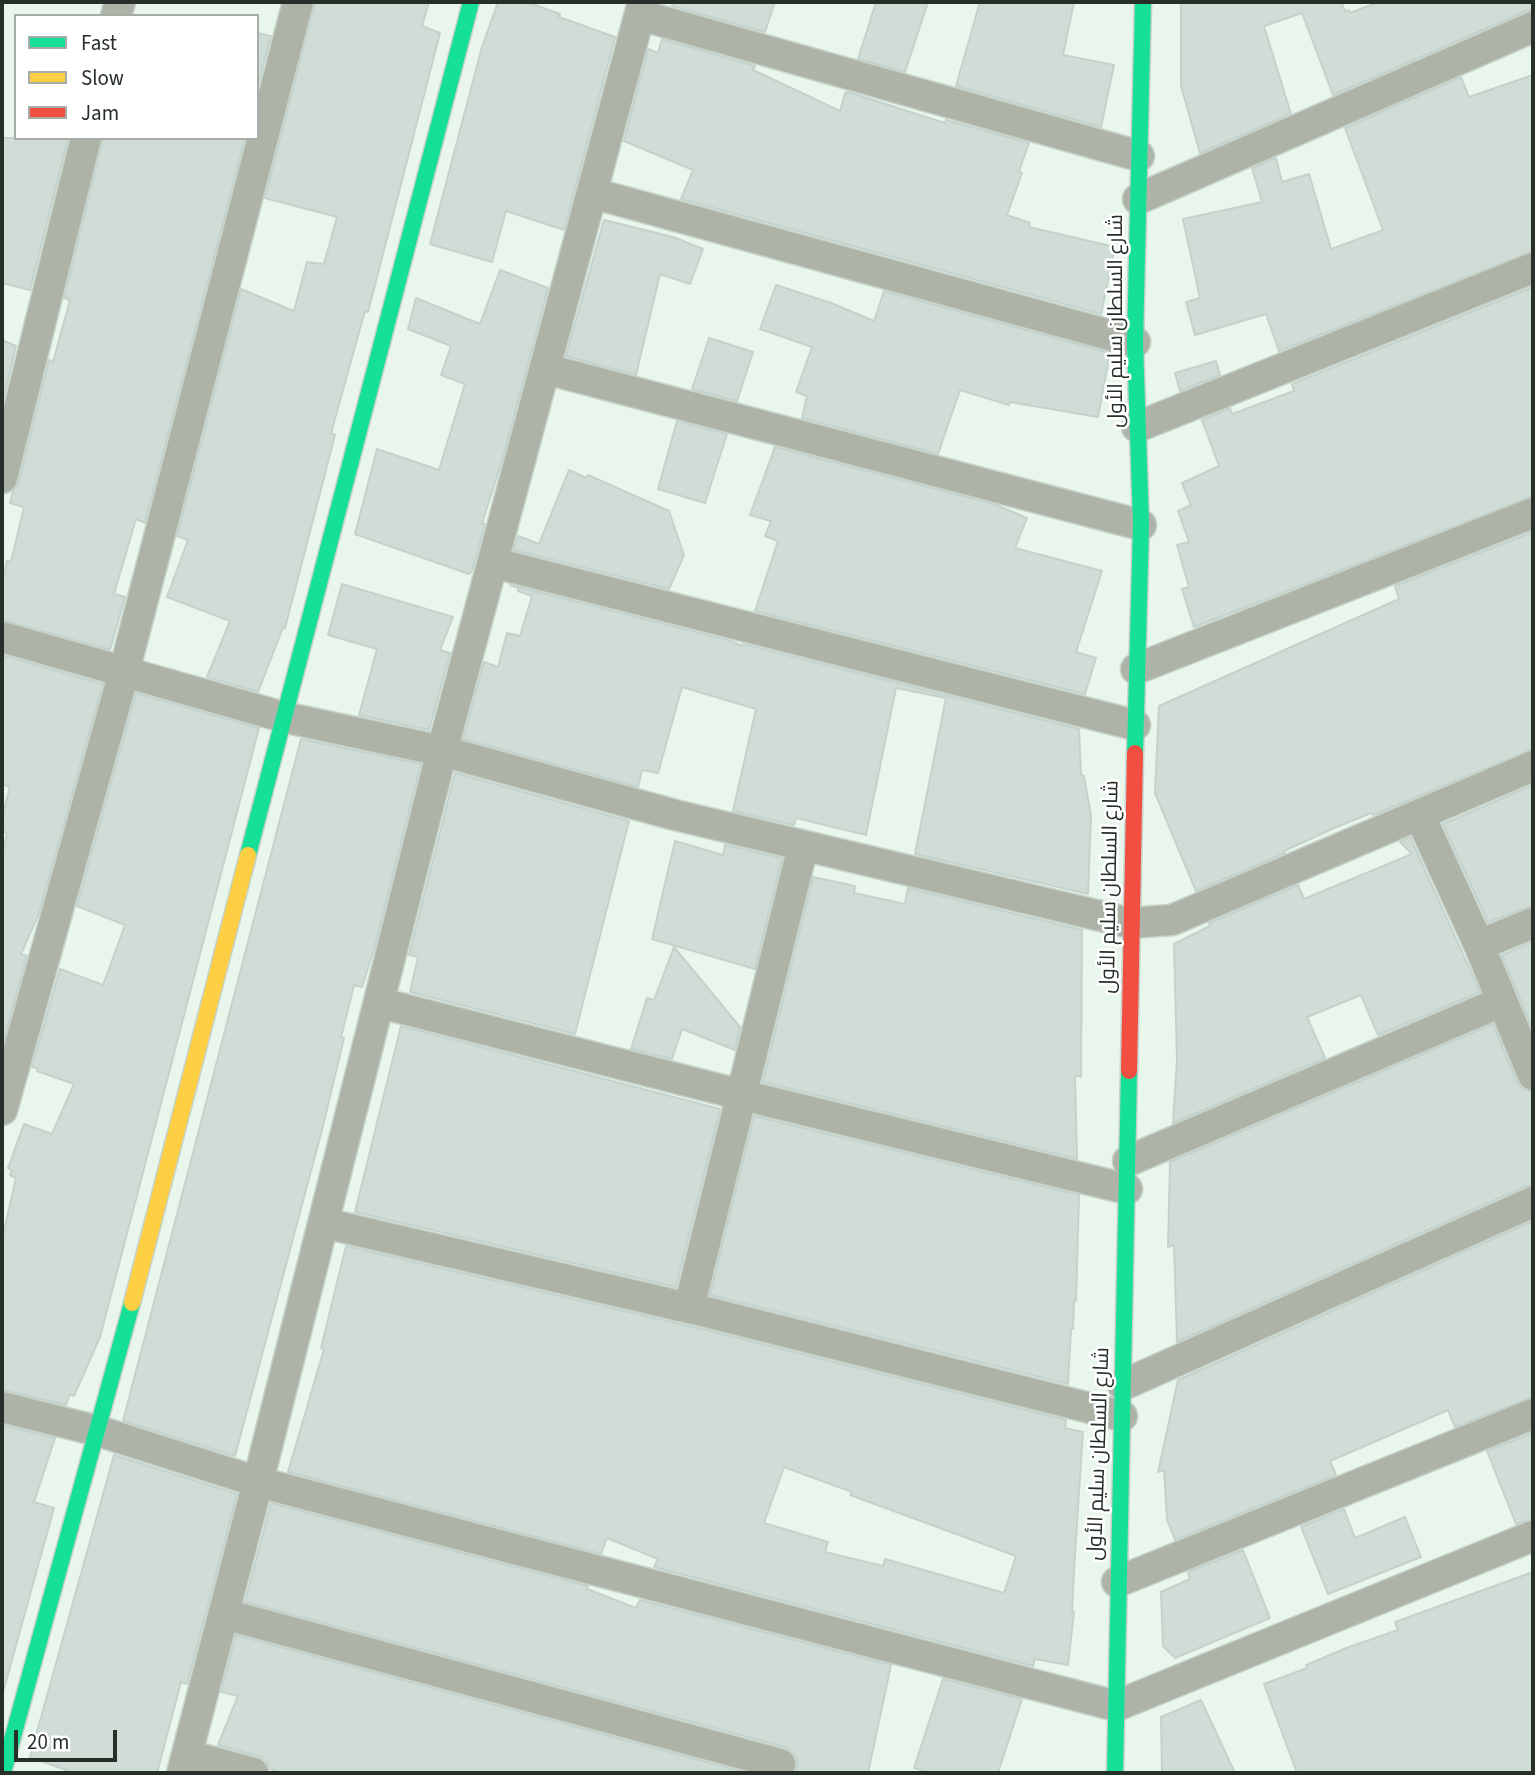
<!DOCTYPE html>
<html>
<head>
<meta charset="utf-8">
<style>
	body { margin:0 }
	#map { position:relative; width:1535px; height:1775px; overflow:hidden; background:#e8f6ec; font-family:"Source Sans 3",sans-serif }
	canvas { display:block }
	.frame { position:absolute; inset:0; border:4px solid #263029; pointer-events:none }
	.legend { position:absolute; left:14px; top:14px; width:245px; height:126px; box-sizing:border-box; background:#fff; border:2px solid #a8aca9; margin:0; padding:9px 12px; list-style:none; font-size:21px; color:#263029 }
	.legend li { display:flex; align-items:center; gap:14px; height:35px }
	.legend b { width:35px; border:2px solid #a8aca9 }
	.scale { position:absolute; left:14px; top:1730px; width:103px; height:32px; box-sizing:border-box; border:4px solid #263029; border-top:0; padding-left:9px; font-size:21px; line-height:24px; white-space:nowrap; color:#263029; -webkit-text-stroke:5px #fff; paint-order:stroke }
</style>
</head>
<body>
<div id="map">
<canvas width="1535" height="1775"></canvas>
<div class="frame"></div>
<ul class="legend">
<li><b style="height:9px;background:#16e098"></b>Fast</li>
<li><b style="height:9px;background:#ffcf43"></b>Slow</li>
<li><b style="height:9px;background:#f24e42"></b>Jam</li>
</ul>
<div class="scale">20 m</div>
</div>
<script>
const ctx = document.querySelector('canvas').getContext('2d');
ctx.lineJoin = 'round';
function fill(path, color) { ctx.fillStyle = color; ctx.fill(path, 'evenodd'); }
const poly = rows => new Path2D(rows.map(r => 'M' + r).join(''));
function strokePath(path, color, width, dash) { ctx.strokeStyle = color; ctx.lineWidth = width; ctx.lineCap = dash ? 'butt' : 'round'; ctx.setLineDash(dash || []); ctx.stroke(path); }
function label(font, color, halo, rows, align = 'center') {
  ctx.font = font + ' "Source Sans 3",Cairo,sans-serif'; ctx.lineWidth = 5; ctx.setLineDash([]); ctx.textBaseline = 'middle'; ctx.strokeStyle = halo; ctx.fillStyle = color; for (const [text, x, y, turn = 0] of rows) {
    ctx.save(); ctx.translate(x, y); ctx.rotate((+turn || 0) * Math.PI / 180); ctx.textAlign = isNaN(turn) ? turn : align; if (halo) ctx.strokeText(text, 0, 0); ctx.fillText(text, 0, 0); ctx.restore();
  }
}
const building = poly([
	[315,2,429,2,422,26,440,33,368,312,365,311,331,433,335,435,285,628,282,630,258,692,207,677,230,621,167,597,188,540,177,536,241,289,294,311,307,262,324,264,337,217,265,198,315,2],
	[498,2,527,2,560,14,559,17,615,37,564,230,506,211,492,262,430,244,482,47,498,2],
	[674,2,775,2,765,32,672,6,674,2],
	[876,2,928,2,905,72,858,59,876,2],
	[980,2,1074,2,1063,55,1114,65,1101,127,956,86,980,2],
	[1181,2,1341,2,1345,11,1349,10,1350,13,1379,2,1533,2,1533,10,1526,11,1333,95,1302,13,1264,26,1291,114,1200,153,1181,86,1181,2],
	[257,33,271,36,257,89,257,33],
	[662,39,755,66,753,70,840,111,845,93,848,92,945,123,946,120,1029,143,1019,171,1022,173,1007,215,1030,223,1029,227,1115,247,1101,314,681,199,693,170,624,141,648,49,658,53,662,39],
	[1533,75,1533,251,1279,351,1266,314,1195,335,1186,302,1200,298,1183,219,1262,202,1252,168,1276,158,1282,182,1309,174,1331,249,1383,230,1345,128,1461,77,1469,97,1533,75],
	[2,138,68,138,30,290,2,283,2,138],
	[103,138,245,138,145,523,136,519,114,594,125,597,110,650,2,620,2,581,7,561,11,562,24,507,10,503,13,491,19,482,49,360,53,362,70,300,64,298,103,138],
	[604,220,673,237,703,249,690,284,660,274,636,375,566,356,604,220],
	[500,270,548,288,502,461,482,523,485,524,472,571,469,574,355,534,377,449,439,470,465,384,441,375,451,346,408,329,416,298,480,324,500,270],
	[776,285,831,303,874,321,884,291,1110,353,1098,417,1010,402,1009,405,960,390,938,454,802,418,807,396,796,392,812,347,760,329,776,285],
	[1533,287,1533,496,1194,627,1182,589,1189,587,1177,545,1189,542,1178,511,1191,505,1182,483,1219,466,1202,420,1230,408,1232,414,1294,391,1292,384,1533,287],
	[709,338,753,352,737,401,692,389,709,338],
	[2,340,16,346,2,405,2,340],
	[1216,361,1220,375,1180,391,1175,373,1216,361],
	[677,421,727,434,705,503,658,489,677,421],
	[775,447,994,504,1027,518,1015,548,1102,571,1076,652,1096,658,1085,694,755,611,778,541,765,536,771,521,750,515,775,447],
	[569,470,587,478,588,475,669,511,684,555,669,589,514,550,518,536,539,544,569,470],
	[1533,532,1533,749,1373,815,1371,813,1332,829,1284,851,1285,853,1196,891,1155,793,1159,706,1399,599,1395,586,1533,532],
	[342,584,453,617,440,650,450,653,429,730,359,715,377,649,328,635,342,584],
	[510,585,728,640,742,646,743,644,1079,729,1081,775,1084,776,1091,816,1088,894,915,854,946,698,896,688,866,835,796,818,794,825,733,811,756,709,682,687,658,773,642,770,638,787,463,739,484,662,498,667,507,633,520,636,532,596,518,591,518,588,510,585],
	[2,655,103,684,39,913,21,954,27,956,2,1046,2,856,7,833,2,831,2,817,10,787,2,784,2,655],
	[136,693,259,728,100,1337,74,1396,70,1394,66,1405,2,1390,2,1240,16,1178,10,1175,12,1170,8,1168,24,1124,52,1134,74,1084,37,1071,38,1069,32,1067,60,969,103,985,125,925,77,906,136,693],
	[301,739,421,764,375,946,362,987,354,985,341,1037,344,1038,323,1126,235,1456,123,1421,301,739],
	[455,773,629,821,575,1034,410,992,418,957,409,955,455,773],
	[1533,785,1533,906,1488,922,1443,824,1533,785],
	[1410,837,1480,992,1378,1035,1361,995,1307,1017,1325,1058,1173,1123,1177,1060,1174,944,1210,926,1209,923,1298,885,1304,899,1412,854,1400,842,1410,837],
	[675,841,723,855,725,845,782,858,755,969,652,939,675,841],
	[813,877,855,886,854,893,905,904,908,888,1082,930,1081,1077,1075,1075,1077,1159,763,1082,813,877],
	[1533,942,1533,1030,1502,955,1533,942],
	[674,947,740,1027,735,1050,682,1029,672,1059,631,1049,647,998,654,1000,674,947],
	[1493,1024,1517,1082,1523,1089,1533,1092,1533,1185,1526,1186,1177,1342,1174,1245,1168,1247,1170,1162,1493,1024],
	[401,1026,720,1109,676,1287,355,1212,401,1026],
	[754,1116,1079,1195,1076,1301,1074,1300,1073,1329,1071,1328,1068,1384,710,1295,754,1116],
	[1533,1221,1533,1397,1455,1427,1448,1410,1330,1461,1336,1475,1175,1540,1167,1520,1164,1470,1158,1472,1178,1380,1533,1221],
	[346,1246,706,1330,1066,1420,1065,1428,1083,1432,1075,1553,1072,1611,1074,1612,1068,1665,1035,1659,1033,1666,654,1567,658,1559,607,1538,601,1554,288,1472,324,1349,321,1348,346,1246],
	[784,1467,852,1492,850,1495,1016,1556,1004,1593,885,1559,883,1566,825,1552,828,1542,764,1523,784,1467],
	[2,1425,55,1438,34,1502,54,1508,2,1696,2,1425],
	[1533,1433,1533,1519,1516,1524,1487,1451,1533,1433],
	[114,1455,237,1494,187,1684,181,1682,157,1773,74,1773,30,1757,114,1455],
	[271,1503,588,1586,587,1589,636,1608,640,1600,891,1665,868,1773,794,1773,797,1768,797,1759,792,1751,785,1747,245,1602,271,1503],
	[1344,1509,1355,1538,1405,1517,1421,1557,1328,1594,1301,1527,1344,1509],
	[1243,1550,1270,1618,1175,1658,1163,1646,1161,1592,1190,1579,1188,1572,1243,1550],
	[1533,1572,1533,1773,1297,1773,1264,1684,1307,1668,1306,1665,1349,1647,1398,1630,1395,1622,1533,1572],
	[236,1635,747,1773,282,1773,270,1769,266,1761,258,1756,218,1745,238,1696,221,1692,236,1635],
	[943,1679,1022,1699,998,1773,932,1773,914,1768,943,1679],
	[1201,1700,1235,1773,1162,1773,1161,1717,1201,1700]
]);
fill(building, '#d0dcd6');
strokePath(building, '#c5d2cc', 2);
const street = poly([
	[640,15,1139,156],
	[116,16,120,2],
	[592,193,1135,342],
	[1138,199,1533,27],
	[546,369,1141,525],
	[1137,427,1533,268],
	[2,478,86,138],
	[494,563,1135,725],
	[2,637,283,717,442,751,675,815,1130,923,1172,920,1533,766],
	[1136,669,1533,513],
	[1420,816,1479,945,1533,1075],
	[1479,945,1533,923],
	[380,1003,742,1095,1127,1189],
	[2,1110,124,672,298,2],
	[1128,1161,1501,1002],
	[324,1223,710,1313,1122,1416],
	[689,1308,803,846],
	[1123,1385,1533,1202],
	[2,1407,98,1431,258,1482,1116,1706,1533,1536],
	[1117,1582,1533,1414],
	[224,1614,780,1764],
	[187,1755,253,1773],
	[182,1773,258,1482,442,751,643,2]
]);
const fast = poly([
	[1135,753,1141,525,1135,342,1143,2],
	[248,855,471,2],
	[3,1773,132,1303],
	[1115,1773,1129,1071]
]);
const slow = poly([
	[132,1303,248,855]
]);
const jam = poly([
	[1129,1071,1135,753]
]);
strokePath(street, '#c6d2ca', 33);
strokePath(fast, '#c6d2ca', 19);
strokePath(slow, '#c6d2ca', 19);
strokePath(jam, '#c6d2ca', 19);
strokePath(street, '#adb4a7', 30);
strokePath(fast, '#16e098', 16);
strokePath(slow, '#ffcf43', 16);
strokePath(jam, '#f24e42', 16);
label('21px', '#263029', '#fff', [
	["شارع السلطان سليم الأول",1117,321,-90],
	["شارع السلطان سليم الأول",1111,887,-89],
	["شارع السلطان سليم الأول",1100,1454,-88]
]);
</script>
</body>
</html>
